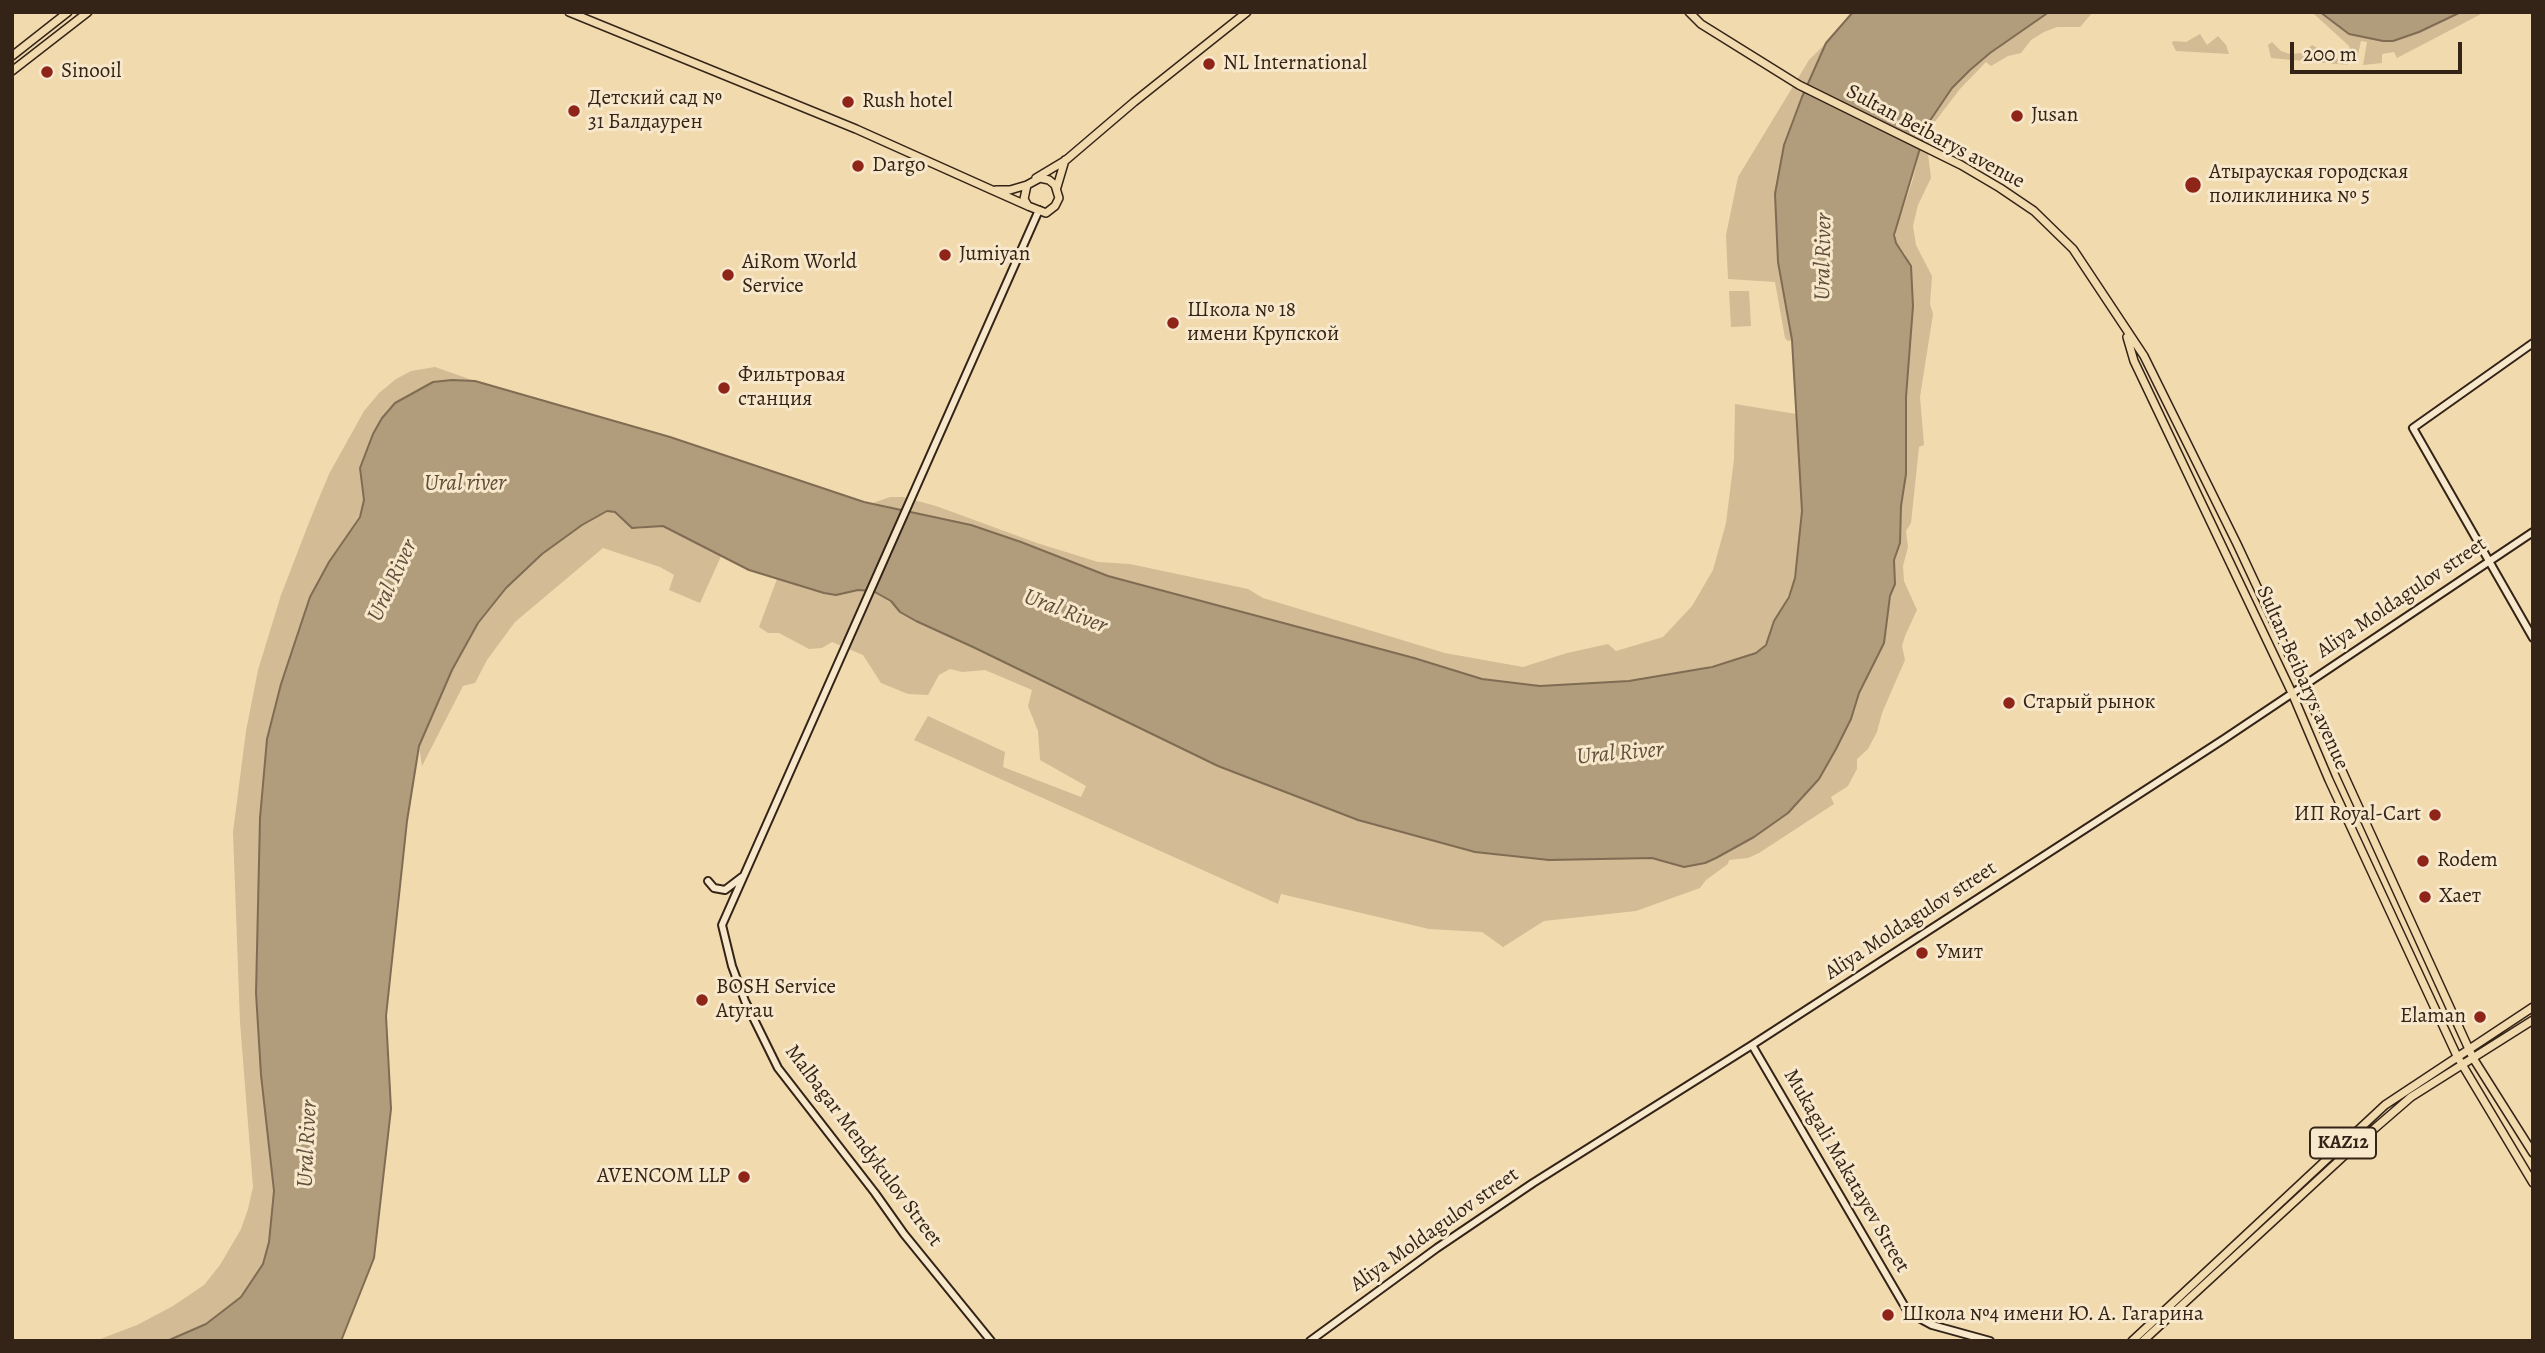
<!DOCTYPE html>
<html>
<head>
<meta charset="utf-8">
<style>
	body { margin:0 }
	#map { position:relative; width:2545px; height:1353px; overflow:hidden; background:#f2daaf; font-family:Alegreya,serif }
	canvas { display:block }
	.frame { position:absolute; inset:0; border:14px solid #342417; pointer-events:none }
	.scale { position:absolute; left:2290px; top:42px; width:172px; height:32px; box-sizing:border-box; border:4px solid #342417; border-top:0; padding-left:9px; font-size:21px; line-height:24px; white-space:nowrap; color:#342417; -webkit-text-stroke:5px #f7e7cb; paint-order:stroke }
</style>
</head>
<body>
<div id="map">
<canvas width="2545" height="1353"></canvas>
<div class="frame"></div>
<div class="scale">200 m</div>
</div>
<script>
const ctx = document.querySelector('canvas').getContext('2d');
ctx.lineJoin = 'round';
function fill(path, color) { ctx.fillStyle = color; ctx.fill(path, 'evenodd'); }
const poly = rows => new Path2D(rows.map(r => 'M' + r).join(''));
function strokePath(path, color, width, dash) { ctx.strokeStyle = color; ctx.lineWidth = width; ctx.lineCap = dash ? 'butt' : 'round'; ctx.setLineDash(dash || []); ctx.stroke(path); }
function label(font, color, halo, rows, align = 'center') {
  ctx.font = font + ' Alegreya,serif'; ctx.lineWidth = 6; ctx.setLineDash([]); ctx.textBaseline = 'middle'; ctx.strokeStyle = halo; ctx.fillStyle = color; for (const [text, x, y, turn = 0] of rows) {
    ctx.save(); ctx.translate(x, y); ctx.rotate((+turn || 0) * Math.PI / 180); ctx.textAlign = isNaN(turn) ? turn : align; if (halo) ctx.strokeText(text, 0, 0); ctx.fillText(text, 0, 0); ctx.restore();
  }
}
fill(poly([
	[2049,12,2093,12,2080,27,2057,27,2044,32,2031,40,2021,53,2008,56,1991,66,1986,62,1960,89,1930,128,1928,154,1931,178,1918,205,1913,226,1916,245,1932,276,1930,304,1933,314,1920,397,1924,445,1919,447,1911,523,1906,531,1908,547,1903,566,1904,581,1917,610,1905,636,1902,646,1905,660,1882,713,1877,732,1868,749,1857,759,1857,769,1848,786,1831,797,1834,804,1759,853,1748,858,1729,860,1728,864,1706,880,1700,888,1636,911,1544,921,1503,947,1482,932,1429,929,1281,894,1278,904,914,740,928,716,1005,752,1003,767,1081,797,1086,786,1040,760,1038,731,1028,706,1032,690,985,670,962,672,950,669,939,675,928,695,908,694,881,683,863,655,832,642,822,648,809,649,779,633,768,633,759,627,777,579,831,595,867,589,891,601,900,612,916,621,973,647,1218,766,1358,820,1475,852,1512,857,1549,860,1652,858,1705,863,1754,837,1800,801,1819,779,1851,719,1859,693,1866,681,1895,584,1894,560,1900,543,1901,506,1906,474,1906,397,1913,287,1905,254,1895,241,1896,229,1912,182,1927,124,1937,109,1952,88,1970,70,1990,53],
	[2299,12,2320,12,2349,34,2383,41,2393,41,2419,32,2461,12,2485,12,2397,58,2394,52,2382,54,2382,63,2363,65,2367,42,2361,41,2357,59,2348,45,2314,14],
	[2200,34,2207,45,2218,36,2226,45,2229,54,2176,51,2172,43,2173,41,2186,42],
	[2272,42,2281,51,2290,54,2302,53,2312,45,2348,65,2271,58,2268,45],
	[1826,43,1792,121,1784,145,1775,194,1778,262,1792,340,1788,341,1785,338,1775,282,1728,279,1726,235,1738,177,1809,60],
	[1729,291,1749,291,1751,326,1731,327],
	[435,367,475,381,452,380,433,382,409,394,388,409,381,418,360,468,364,500,363,510,329,562,310,597,281,684,267,739,260,818,256,993,261,1075,275,1191,269,1242,263,1264,241,1297,206,1324,167,1341,95,1341,137,1325,173,1306,204,1285,220,1265,241,1229,248,1209,253,1187,240,1022,233,832,246,731,258,670,281,595,310,520,329,474,364,411,379,393,396,379,411,371],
	[1735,404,1796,414,1802,511,1793,587,1779,612,1769,640,1756,653,1683,674,1629,681,1540,686,1482,679,1414,658,1108,576,1021,542,971,525,873,503,890,497,903,497,936,506,1037,543,1098,562,1130,564,1248,589,1263,598,1445,653,1523,667,1567,653,1608,644,1616,651,1663,637,1692,606,1713,570,1726,523,1734,459],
	[613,511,629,526,638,529,663,526,722,554,700,603,669,590,674,575,660,567,603,548,515,622,487,660,475,683,463,686,422,766,419,746,452,671,478,623,506,588,542,554,582,525,601,514]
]), '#d2bb95');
const water = poly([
	[1853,12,2049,12,1990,53,1970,70,1952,88,1927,125,1894,235,1896,243,1911,266,1913,306,1906,397,1906,474,1901,506,1900,543,1894,560,1895,584,1890,596,1884,643,1859,693,1851,719,1836,749,1819,779,1788,813,1754,837,1716,858,1705,863,1684,867,1652,858,1549,860,1475,852,1358,820,1218,766,973,647,916,621,900,612,891,601,873,591,858,590,836,595,824,593,749,570,663,526,632,528,615,512,607,511,582,525,542,554,506,588,478,623,452,670,419,746,407,821,386,1016,391,1109,374,1258,341,1341,167,1341,206,1324,241,1297,263,1264,269,1242,274,1191,261,1075,256,993,260,818,267,739,281,684,310,597,329,562,360,517,364,500,360,468,373,434,382,418,395,403,433,382,452,380,475,381,670,437,864,502,971,525,1021,542,1108,576,1414,658,1482,679,1540,686,1629,681,1712,667,1756,653,1766,645,1774,621,1789,597,1795,578,1802,511,1792,340,1778,262,1775,194,1784,145,1802,97,1826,43,1853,12],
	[2320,12,2461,12,2419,32,2393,41,2383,41,2349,34,2320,12]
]);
fill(water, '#b19c7b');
strokePath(water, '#7f6c53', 2);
const secondary = poly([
	[2533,343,2413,428,2533,638],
	[708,881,714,888,725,890,742,877],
	[1752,1045,1908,1312,1932,1325,1990,1341],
	[991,1341,904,1234,875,1193,778,1068,745,1001,732,966,722,925,1039,210],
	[1310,1341,1437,1248,1533,1183,1752,1045,2224,739,2533,532]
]);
const primary = poly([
	[569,12,856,129,992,190,1028,206,1046,213,1055,206,1059,198,1055,185,1049,180,1040,178,1027,185,1024,199,1028,206],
	[1689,12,1701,24,1799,85,1961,165,2000,188,2034,211,2073,249,2144,356,2237,544,2303,685,2473,1058,2533,1153],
	[12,56,68,12],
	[12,71,88,12],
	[1036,178,1066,160,1134,102,1247,12],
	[1057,187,1065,160],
	[996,190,1010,190,1027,185],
	[2127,337,2134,361,2292,693,2329,780,2457,1056,2533,1183],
	[2132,1341,2385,1105,2533,1007],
	[2143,1341,2359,1142,2411,1097,2533,1020]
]);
strokePath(secondary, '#342417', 10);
strokePath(primary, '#342417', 10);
strokePath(secondary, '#f7e7cb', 6);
strokePath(primary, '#f2daaf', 7);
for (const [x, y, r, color] of [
	[1209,64,7,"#8f2418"],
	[47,72,7,"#8f2418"],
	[848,102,7,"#8f2418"],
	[574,111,7,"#8f2418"],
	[2017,116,7,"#8f2418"],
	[858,166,7,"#8f2418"],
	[2193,185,9,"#8f2418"],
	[945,255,7,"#8f2418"],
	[728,275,7,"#8f2418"],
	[1173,323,7,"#8f2418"],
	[724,388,7,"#8f2418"],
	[2009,703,7,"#8f2418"],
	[2435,815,7,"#8f2418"],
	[2423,861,7,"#8f2418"],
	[2425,897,7,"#8f2418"],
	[1922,953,7,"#8f2418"],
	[702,1000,7,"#8f2418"],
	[2480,1017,7,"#8f2418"],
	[744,1177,7,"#8f2418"],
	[1888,1315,7,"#8f2418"]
]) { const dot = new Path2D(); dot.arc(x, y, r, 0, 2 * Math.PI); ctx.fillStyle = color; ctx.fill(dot); strokePath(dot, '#f7e7cb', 2.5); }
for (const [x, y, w] of [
	[2343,1143,66]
]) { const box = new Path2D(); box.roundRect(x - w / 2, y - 15.5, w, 31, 5); ctx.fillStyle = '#f7e7cb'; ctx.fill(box); strokePath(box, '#342417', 2); }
label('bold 19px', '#342417', null, [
	["KAZ12",2343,1143]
]);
label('21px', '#342417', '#f7e7cb', [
	["NL International",1223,64],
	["Sinooil",61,72],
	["Детский сад №",588,99],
	["31 Балдаурен",588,123],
	["Rush hotel",862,102],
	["Jusan",2031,116],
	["Dargo",872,166],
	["Атырауская городская",2209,173],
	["поликлиника № 5",2209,197],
	["Jumiyan",959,255],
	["AiRom World",742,263],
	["Service",742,287],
	["Школа № 18",1187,311],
	["имени Крупской",1187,335],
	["Фильтровая",738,376],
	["станция",738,400],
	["Старый рынок",2023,703],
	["ИП Royal-Cart",2421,815,"right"],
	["Rodem",2437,861],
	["Хает",2439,897],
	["Умит",1936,953],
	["BOSH Service",716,988],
	["Atyrau",716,1012],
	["Elaman",2466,1017,"right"],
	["AVENCOM LLP",730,1177,"right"],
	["Школа №4 имени Ю. А. Гагарина",1902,1315]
], 'left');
label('21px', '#342417', '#f7e7cb', [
	["Sultan Beibarys avenue",1935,137,28],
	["Aliya Moldagulov street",2402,598,-34],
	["Sultan Beibarys avenue",2302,678,66],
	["Aliya Moldagulov street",1911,921,-33],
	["Malbagar Mendykulov Street",863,1146,53],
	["Mukagali Makatayev Street",1846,1171,60],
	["Aliya Moldagulov street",1435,1230,-35]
]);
label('italic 23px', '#604e3a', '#f7e7cb', [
	["Ural River",1824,257,-89],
	["Ural river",465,484],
	["Ural River",393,581,-65],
	["Ural River",1065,612,21],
	["Ural River",1620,754,-5],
	["Ural River",308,1144,-87]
]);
</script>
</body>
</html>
